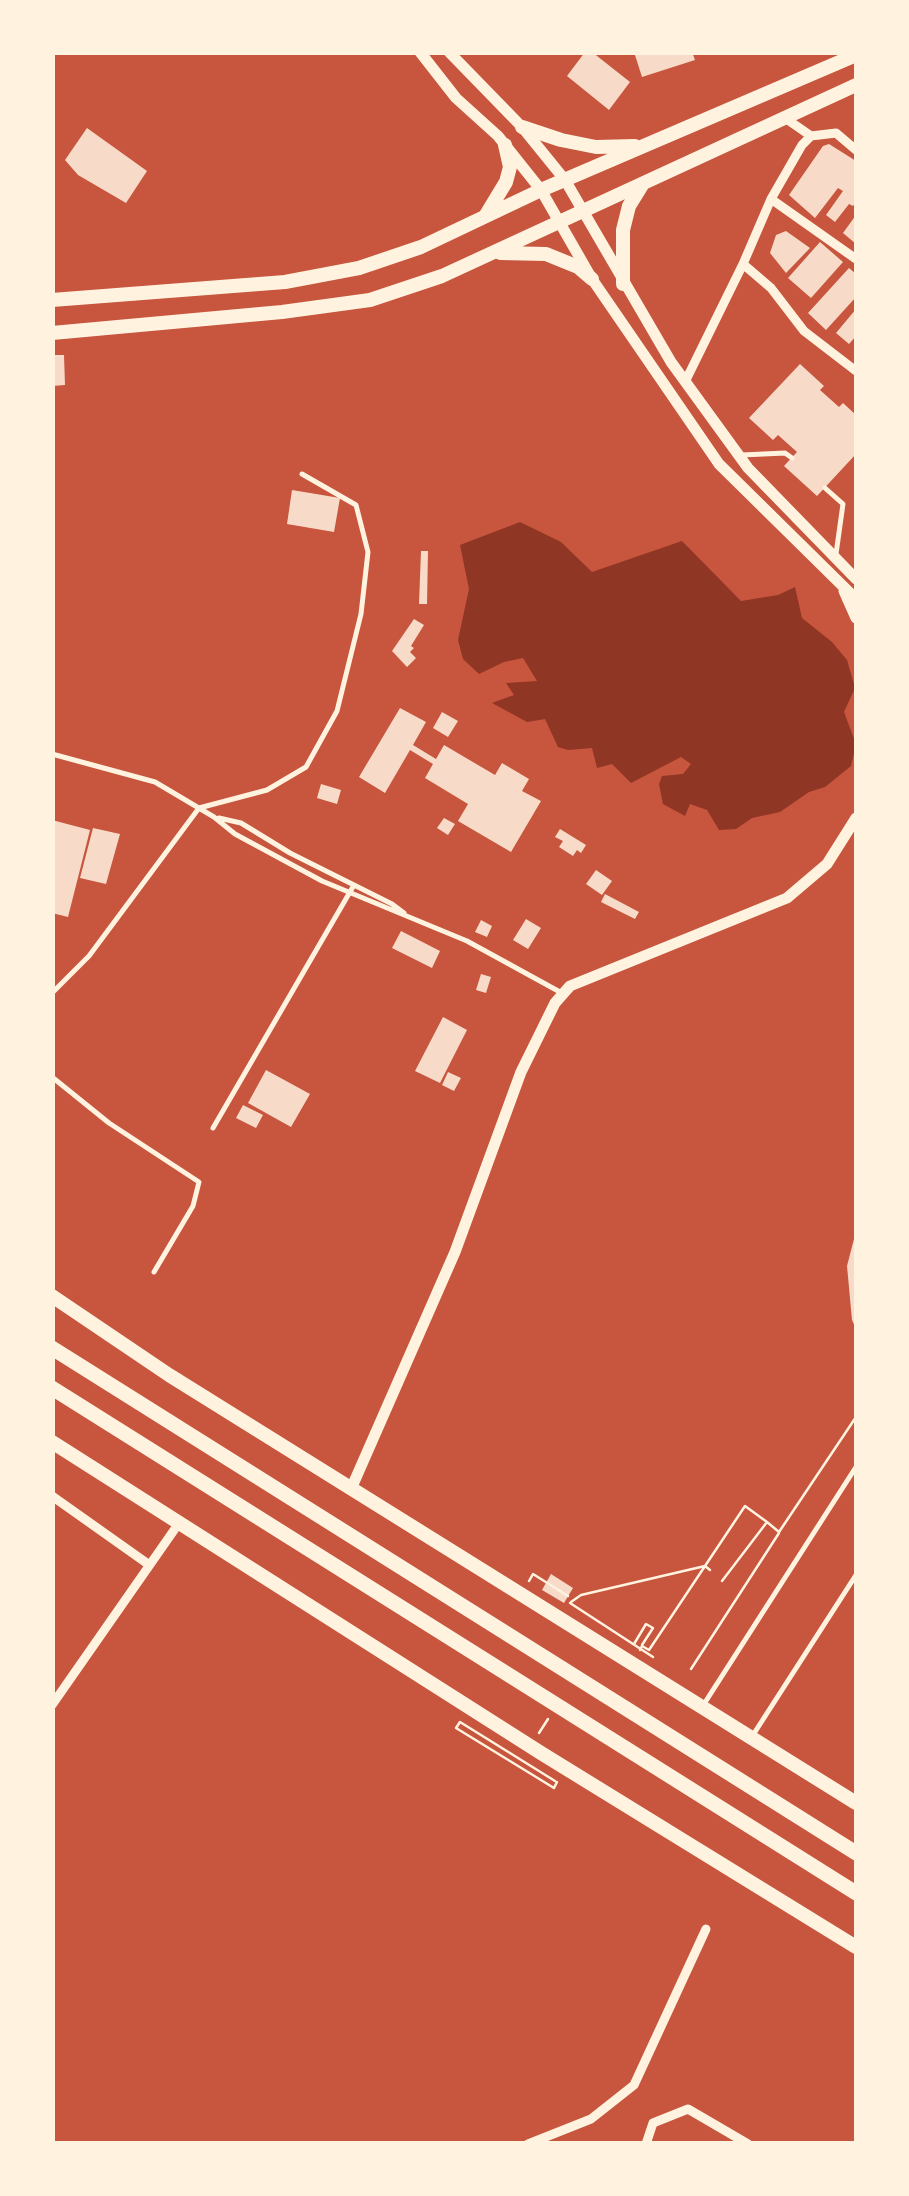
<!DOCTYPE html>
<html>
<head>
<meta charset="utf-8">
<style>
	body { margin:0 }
	#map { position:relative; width:909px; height:2196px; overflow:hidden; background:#c8553d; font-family:"Crimson Pro",serif }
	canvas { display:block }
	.frame { position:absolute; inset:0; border:55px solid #fff3e0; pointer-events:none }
</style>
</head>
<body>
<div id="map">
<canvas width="909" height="2196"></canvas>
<div class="frame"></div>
</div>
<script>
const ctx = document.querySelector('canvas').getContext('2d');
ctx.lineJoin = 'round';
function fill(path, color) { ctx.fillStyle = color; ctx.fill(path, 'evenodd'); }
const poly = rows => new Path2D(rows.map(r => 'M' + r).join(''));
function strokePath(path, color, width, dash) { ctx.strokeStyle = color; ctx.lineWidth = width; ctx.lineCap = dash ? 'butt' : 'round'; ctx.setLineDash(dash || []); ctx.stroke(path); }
fill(poly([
	[520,522,561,542,592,572,682,541,741,601,778,595,795,587,802,618,832,642,847,660,855,688,844,712,856,744,851,766,825,787,809,792,780,812,752,818,736,829,719,830,707,810,690,804,685,816,663,804,659,784,662,776,683,774,691,764,681,757,631,783,612,764,597,768,592,748,568,750,558,747,545,719,527,722,492,703,514,695,506,683,537,681,523,658,504,662,479,674,463,659,458,640,469,589,460,545]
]), '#8f3625');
fill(poly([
	[585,52,592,52,630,82,609,110,567,76],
	[634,52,692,52,695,60,642,77],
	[87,128,147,171,126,203,78,175,65,160],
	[829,144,856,161,856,202,853,206,849,204,835,222,826,215,843,191,838,188,815,218,789,195,823,146],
	[856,215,856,244,843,233],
	[786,231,810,248,786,273,770,253,776,235],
	[820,242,843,262,811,298,788,278],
	[849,268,856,274,856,297,826,330,808,313],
	[856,309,856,336,849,344,836,333],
	[52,355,64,355,65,385,52,386],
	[800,364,824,386,820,390,839,407,843,403,856,415,856,454,817,496,784,466,797,452,778,435,773,440,749,418],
	[292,490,340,498,334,532,287,524],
	[421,551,428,551,427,604,419,604],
	[414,619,424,625,411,646,414,648,410,652,416,658,407,667,392,651],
	[400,708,426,722,413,745,436,759,444,745,495,775,502,763,529,779,522,791,541,801,511,852,458,821,468,804,425,778,433,764,410,750,385,793,359,777],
	[442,712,458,721,448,737,433,728],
	[321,784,341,790,337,804,317,798],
	[444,818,455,824,448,835,437,828],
	[52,820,90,830,68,917,52,913],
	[93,828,120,834,106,884,80,878],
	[560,829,586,845,581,853,577,850,573,856,559,847,563,841,555,837],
	[596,870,612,881,602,895,586,884],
	[605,894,639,912,635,919,601,902],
	[526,919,541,928,528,949,513,940],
	[481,920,492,926,487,937,475,932],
	[401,931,440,951,432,968,392,948],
	[481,974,491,977,486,993,476,990],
	[443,1017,467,1030,440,1083,415,1071],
	[266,1070,310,1094,291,1127,248,1103],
	[448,1072,461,1078,454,1091,442,1085],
	[243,1105,263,1115,256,1128,236,1118],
	[855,1235,856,1235,856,1329,852,1320,847,1266],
	[551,1574,573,1588,564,1603,542,1590]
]), '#f7dbc8');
strokePath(poly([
	[529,1581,533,1574,568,1596],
	[722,1581,767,1522,779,1532,856,1417],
	[571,1602,581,1595,705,1566,710,1570],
	[570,1603,653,1657],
	[634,1644,646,1624,653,1628,642,1645],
	[640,1650,642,1646,649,1650,745,1506,767,1522],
	[691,1669,779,1533],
	[539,1733,548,1719],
	[555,1781,460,1722,456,1728,554,1788,557,1782]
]), '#fff3e0', 2.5);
strokePath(poly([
	[742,455,785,453,792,458],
	[825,488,843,504,836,554],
	[52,754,155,782,214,817,235,834,322,881,467,941,560,992],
	[219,818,241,823,290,853,392,904,404,913],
	[52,993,89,956,199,808,267,790,306,767,337,711,361,614,368,552,356,505,302,474],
	[52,1077,109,1123,199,1182,193,1206,154,1272],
	[213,1128,354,885],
	[704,1704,856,1467],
	[753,1735,856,1575]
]), '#fff3e0', 5);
strokePath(poly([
	[785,118,811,136],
	[771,199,856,259],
	[743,264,771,288,804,331,856,371],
	[685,382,743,264,771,199,802,145,811,136,836,133,856,150],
	[52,1496,148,1564],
	[52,1705,179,1523],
	[528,2144,591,2119,634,2085,706,1929],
	[646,2144,653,2123,688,2109,748,2144]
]), '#fff3e0', 9);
strokePath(poly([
	[420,52,456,98,498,136,541,190,592,279,719,464,856,599],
	[449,52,522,127,565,180,671,362,748,468,856,579],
	[844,591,856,618],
	[351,1489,455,1252,521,1072,555,1003,570,986,787,898,827,864,856,818]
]), '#fff3e0', 11);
strokePath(poly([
	[522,127,561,140,596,147,635,146],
	[486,215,506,182,510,167,505,145],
	[500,253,546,254,578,267,592,279],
	[623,284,623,230,629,206,642,185],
	[52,300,285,282,359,268,421,247,541,190,856,55],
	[52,333,282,312,370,300,442,276,856,85],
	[52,1296,169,1375,856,1803],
	[52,1442,541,1753,856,1947]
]), '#fff3e0', 14);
strokePath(poly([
	[52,1348,856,1853],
	[52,1388,856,1893]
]), '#fff3e0', 15);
</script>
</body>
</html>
